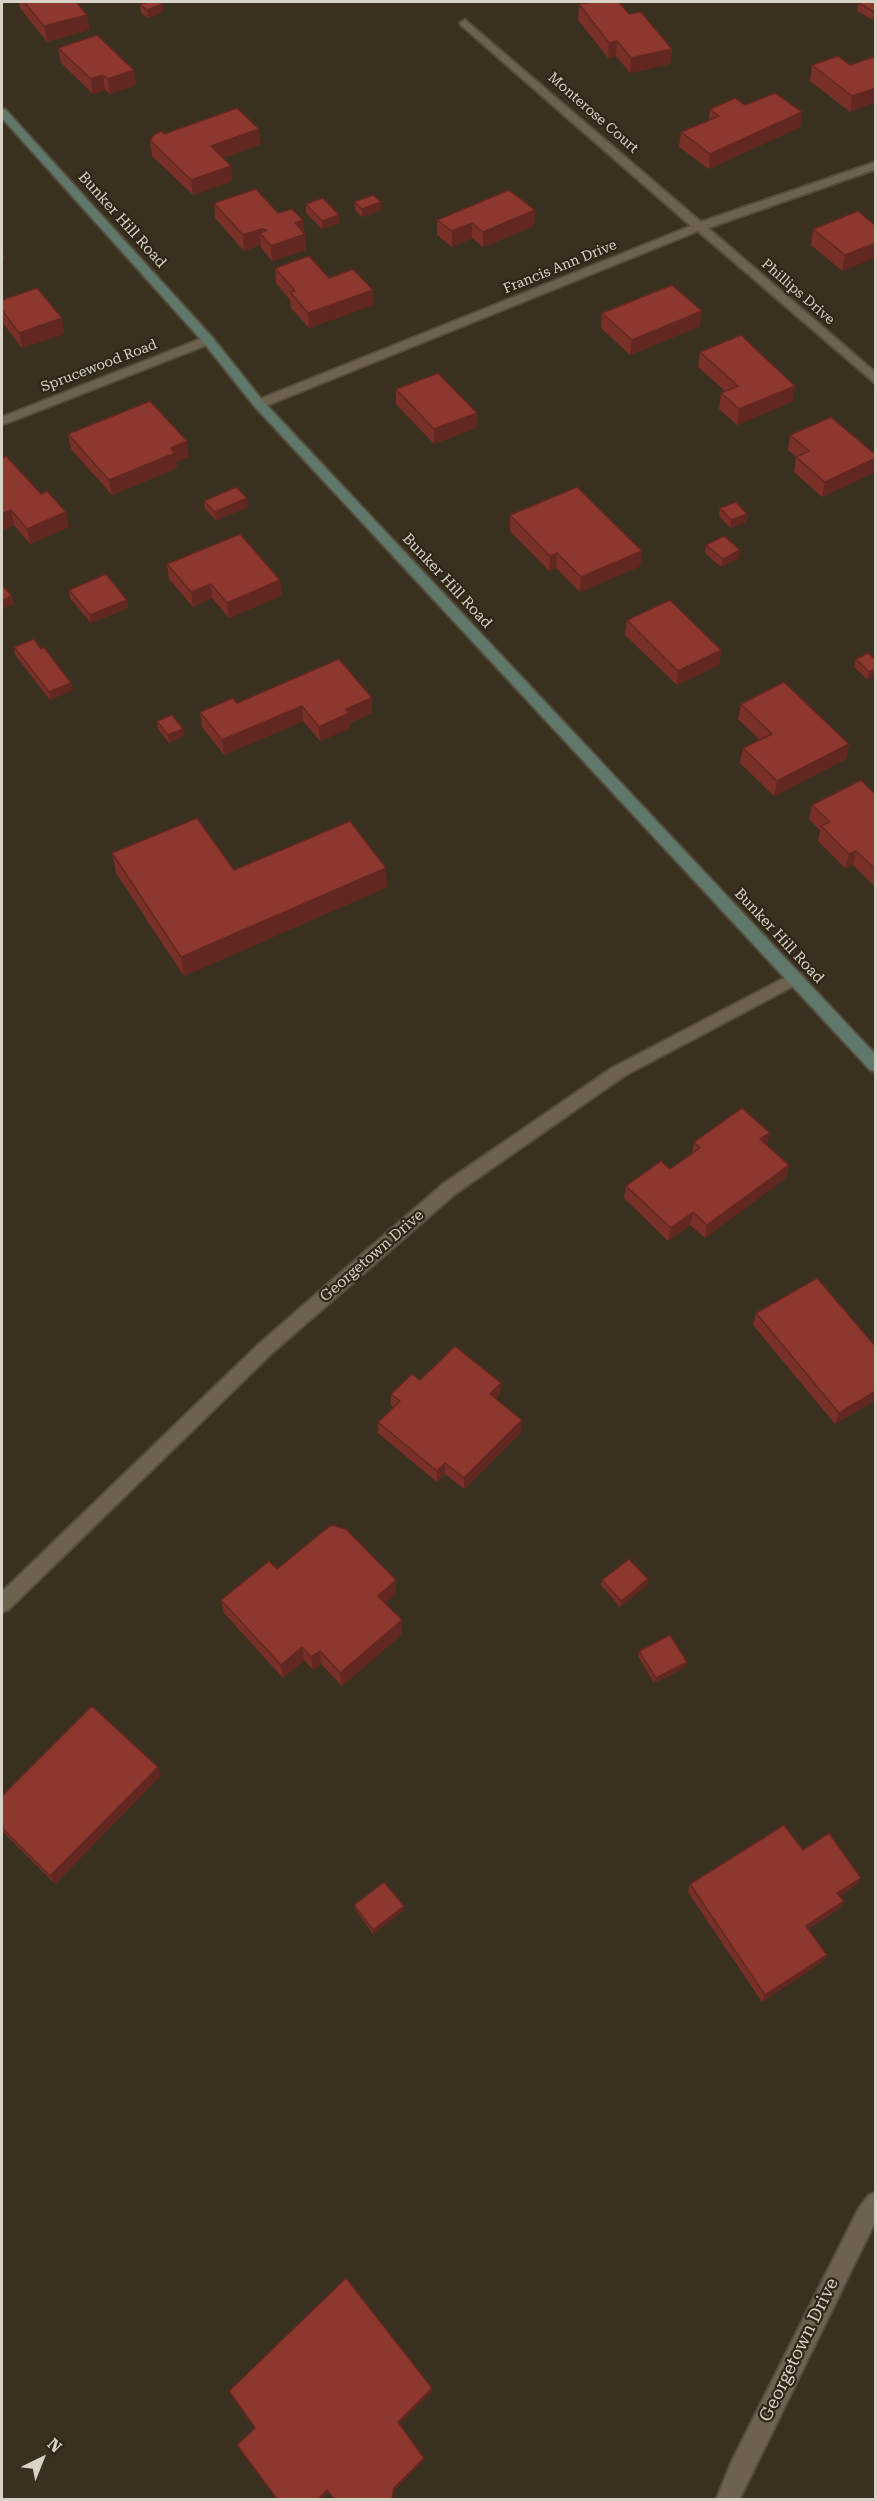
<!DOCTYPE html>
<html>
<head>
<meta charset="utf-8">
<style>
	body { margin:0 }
	#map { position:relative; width:877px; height:2501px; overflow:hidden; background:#39301f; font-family:"Roboto Serif",serif }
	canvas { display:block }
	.frame { position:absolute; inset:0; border:3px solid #d8d2c7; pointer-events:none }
	.north { position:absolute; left:12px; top:2429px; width:60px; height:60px; -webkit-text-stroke:4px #2f2615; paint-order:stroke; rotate:43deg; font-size:16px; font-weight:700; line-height:24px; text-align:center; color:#d8d2c7 }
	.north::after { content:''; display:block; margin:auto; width:21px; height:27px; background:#d8d2c7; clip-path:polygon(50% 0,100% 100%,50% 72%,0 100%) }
</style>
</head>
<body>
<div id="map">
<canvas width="877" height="2501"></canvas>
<div class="frame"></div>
<div class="north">N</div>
</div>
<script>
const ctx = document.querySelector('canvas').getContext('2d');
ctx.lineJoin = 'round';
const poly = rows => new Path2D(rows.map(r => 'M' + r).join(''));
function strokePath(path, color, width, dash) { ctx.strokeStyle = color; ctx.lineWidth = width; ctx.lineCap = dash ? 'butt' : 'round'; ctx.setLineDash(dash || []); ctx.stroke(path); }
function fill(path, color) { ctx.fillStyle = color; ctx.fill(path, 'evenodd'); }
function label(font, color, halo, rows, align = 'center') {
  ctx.font = font + ' "Roboto Serif",serif'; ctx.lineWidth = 4.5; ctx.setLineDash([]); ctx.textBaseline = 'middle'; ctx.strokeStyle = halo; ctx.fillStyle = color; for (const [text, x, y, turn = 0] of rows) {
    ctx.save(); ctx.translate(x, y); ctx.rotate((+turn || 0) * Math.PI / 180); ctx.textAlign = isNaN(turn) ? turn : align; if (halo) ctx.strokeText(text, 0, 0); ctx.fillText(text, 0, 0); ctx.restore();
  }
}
const minor = poly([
	[465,20,701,222,876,162,876,169,708,228,876,373,876,384,698,231,263,407,255,407,253,404,255,401,691,226,461,25,460,23,465,20],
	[208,336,212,337,212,343,2,425,2,417,208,336],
	[796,972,801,974,804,978,801,982,624,1076,455,1194,272,1353,8,1610,2,1612,2,1592,260,1343,443,1184,612,1068,796,972],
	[876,2192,876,2220,739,2500,716,2500,732,2461,859,2208,869,2195,876,2192]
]);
const secondary = poly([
	[2,109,6,110,212,337,263,401,876,1055,876,1072,870,1070,255,407,204,343,2,118,2,109]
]);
strokePath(minor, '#544c3d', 4);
strokePath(secondary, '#544c3d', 4);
fill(minor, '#6d624f');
fill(secondary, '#60786a');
fill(poly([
	[19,2,76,2,87,15,89,30,47,42,20,8],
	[876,2,876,19,873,20,857,11,859,3],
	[140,4,163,12,148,18,141,13],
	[579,4,629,14,672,49,670,64,630,73,616,56,608,58,578,20],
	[58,48,136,85,110,94,105,90,93,94,61,63],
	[876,56,850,112,810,81,812,65,850,65],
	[710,109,802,112,800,127,709,169,679,147,681,132,709,120],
	[164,134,261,144,223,158,231,166,232,181,193,195,152,156,150,140],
	[354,202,381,210,362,217,355,210],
	[214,203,278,213,305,234,306,250,272,261,261,248,261,245,244,251,215,218],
	[306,204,340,223,322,229,306,213],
	[535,210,534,226,483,247,472,238,452,247,437,235,437,220],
	[876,226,876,257,842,271,811,245,813,229],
	[275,268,329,278,373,290,373,305,309,328,291,308,290,300,276,283],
	[2,300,62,318,64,334,22,348,2,322],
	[602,313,700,326,630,355,601,328],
	[700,352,793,401,737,425,719,409,721,393,725,391,698,367],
	[396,389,477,413,476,428,434,444,396,404],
	[68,434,189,457,176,462,177,468,112,495,71,449],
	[790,435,876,455,875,472,822,497,794,472,796,457,788,450],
	[2,458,69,527,30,544,14,525,2,531],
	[204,501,248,507,216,520,205,509],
	[720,508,747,514,746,522,730,528,719,516],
	[510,515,642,551,640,566,580,592,556,568,549,571,510,531],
	[706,545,739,558,721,567,705,553],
	[167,564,282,595,229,618,212,598,193,607,169,579],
	[69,590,127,600,128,608,91,623,70,598],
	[627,620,721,650,719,665,677,685,625,635],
	[14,647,41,649,71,683,73,690,50,700,15,655],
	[856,659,876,660,876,676,867,679,854,667],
	[372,698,372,713,350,723,350,728,320,741,303,721,224,755,202,727,200,712,237,703],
	[741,704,849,744,846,759,774,796,740,763,743,748,760,740,738,719],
	[157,721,183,729,184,736,169,743,158,729],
	[876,795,876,888,853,865,845,868,818,841,820,830,809,819,812,805],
	[112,853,234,870,387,887,184,976,116,873],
	[694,1142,767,1145,789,1165,786,1178,705,1238,690,1225,668,1241,624,1198,626,1186,670,1169,692,1154],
	[756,1313,876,1347,876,1400,835,1424,753,1325],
	[420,1380,500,1395,496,1399,522,1420,521,1432,464,1489,445,1474,437,1482,378,1433,378,1422,393,1407,391,1406,391,1394],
	[277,1569,396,1594,385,1603,402,1634,342,1686,321,1664,313,1670,304,1660,283,1678,224,1613,221,1600],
	[648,1579,647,1585,620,1607,601,1585,602,1580],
	[639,1651,686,1667,654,1683,638,1656],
	[161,1775,55,1884,2,1831,2,1796],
	[803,1850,861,1878,856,1885,839,1896,844,1901,839,1909,808,1929,827,1955,822,1962,762,2002,688,1892,690,1884],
	[354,1905,404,1910,373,1934,355,1909]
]), '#783028');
fill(poly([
	[163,4,163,12,148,18,147,10],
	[876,11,876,19,873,20,874,12],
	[87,15,89,30,47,42,44,26],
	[617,41,616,56,608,58,609,43],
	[672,49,670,64,630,73,631,58],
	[134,70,136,85,110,94,108,79],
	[103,75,105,90,93,94,91,79],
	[875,83,876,102,850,112,852,96],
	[802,112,800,127,709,169,710,154],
	[259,129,261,144,212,162,211,146],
	[231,166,232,181,193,195,191,180],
	[381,202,381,210,362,217,362,209],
	[535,210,534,226,483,247,483,232],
	[339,215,340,223,322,229,322,221],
	[303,220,306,250,272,261,271,246,295,223],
	[472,223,472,238,452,247,452,231],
	[262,229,262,235,260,233,261,245,244,251,243,235],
	[876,243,876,257,842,271,845,255],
	[2,244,5,260,2,261],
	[373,290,373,305,309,328,308,313],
	[702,311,700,326,630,355,632,340],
	[62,318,64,334,22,348,19,333],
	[795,386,793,401,737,425,739,409],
	[477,413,476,428,434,444,434,429],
	[187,441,189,457,176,462,177,468,112,495,109,480,171,448],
	[876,458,875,472,822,497,825,482],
	[247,498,248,507,216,520,215,512],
	[11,510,14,525,2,531,2,514],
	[66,512,69,527,30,544,27,529],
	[747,514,746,522,730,528,731,520],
	[740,550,739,558,721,567,723,559],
	[642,551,640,566,580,592,581,577],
	[557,553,556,568,549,571,550,556],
	[280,580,282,595,229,618,227,603],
	[211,584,212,598,193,607,191,592],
	[12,596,14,604,2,609,2,601],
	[127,600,128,608,91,623,90,615],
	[721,650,719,665,677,685,678,671],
	[876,669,876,676,867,679,869,672],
	[71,683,73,690,50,700,49,692],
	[372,698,372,713,350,723,350,728,320,741,319,727,346,709],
	[302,706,303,721,224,755,222,740],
	[183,729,184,736,169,743,168,735],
	[849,744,846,759,774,796,777,781],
	[856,851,853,865,845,868,849,854],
	[386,868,387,887,184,976,181,957],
	[770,1133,767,1146,760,1139],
	[789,1165,786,1178,705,1238,707,1225],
	[693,1212,690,1225,668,1241,671,1228],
	[501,1383,500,1395,489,1405,490,1394],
	[876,1391,876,1400,835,1424,839,1413],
	[522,1420,521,1432,464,1489,464,1478],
	[445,1463,445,1474,437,1482,437,1471],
	[648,1579,647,1585,620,1607,621,1601],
	[396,1580,396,1594,379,1609,378,1596],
	[402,1620,402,1634,342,1686,340,1673],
	[302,1647,304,1660,283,1678,281,1665],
	[320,1651,321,1664,313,1670,311,1657],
	[687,1662,686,1667,654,1683,656,1678],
	[158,1767,161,1775,55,1884,50,1876],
	[861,1878,856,1885,833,1901,837,1893],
	[844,1901,839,1909,801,1933,806,1926],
	[404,1906,404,1910,373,1934,373,1930],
	[827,1955,822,1962,762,2002,765,1995],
	[432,2388,432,2391,398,2425,398,2422],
	[424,2458,424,2460,395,2490,393,2499,392,2499,394,2488],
	[327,2490,329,2492,322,2499,318,2499]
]), '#622720');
const building = poly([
	[24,2,76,2,87,15,44,26,24,2],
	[149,2,159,2,163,4,147,10,140,4,149,2],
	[593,2,619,2,629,14,641,12,672,49,631,58,617,41,609,43,579,4,593,2],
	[862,2,876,2,876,11,874,12,859,3,862,2],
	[97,35,134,70,108,79,103,75,91,79,58,48,97,35],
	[838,56,850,65,876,56,876,88,852,96,812,65,838,56],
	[775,93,802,112,710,154,681,132,719,116,710,109,735,98,745,105,775,93],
	[237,108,259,129,211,146,231,166,191,180,150,140,155,134,162,131,164,134,237,108],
	[256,189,278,213,292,209,303,220,295,223,305,234,271,246,260,233,267,230,262,229,243,235,214,203,256,189],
	[509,190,535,210,483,232,472,223,452,231,437,220,509,190],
	[373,195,381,202,362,209,354,202,373,195],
	[323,198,339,215,322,221,306,204,323,198],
	[858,211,876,226,876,243,845,255,813,229,858,211],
	[309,256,329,278,353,269,373,290,308,313,290,292,295,291,275,268,309,256],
	[672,285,702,311,632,340,602,313,672,285],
	[37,288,62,318,19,333,2,310,2,300,37,288],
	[741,335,795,386,739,409,721,393,738,386,700,352,741,335],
	[438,373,477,413,434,429,396,389,438,373],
	[150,401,187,441,171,448,175,453,109,480,68,434,150,401],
	[831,417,876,455,876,458,825,482,796,457,809,451,790,435,831,417],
	[6,456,41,494,47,491,66,512,27,529,11,510,2,514,2,458,6,456],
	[236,487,247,498,215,512,204,501,236,487],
	[577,487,642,551,581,577,557,553,550,556,510,515,577,487],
	[736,502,747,514,731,520,720,508,736,502],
	[240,534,280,580,227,603,211,584,191,592,167,564,240,534],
	[724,536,740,550,723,559,706,545,724,536],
	[106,574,127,600,90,615,69,590,106,574],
	[2,585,12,596,2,601,2,585],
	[670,600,721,650,678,671,627,620,670,600],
	[34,639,41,649,44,647,71,683,49,692,14,647,34,639],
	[868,653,876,660,876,669,869,672,856,659,868,653],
	[339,659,372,698,346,709,349,713,319,727,302,706,222,740,200,712,233,698,237,703,339,659],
	[784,682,849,744,777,781,743,748,772,734,741,704,784,682],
	[172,715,183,729,168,735,157,721,172,715],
	[861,780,876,795,876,870,856,851,849,854,821,826,830,822,812,805,861,780],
	[197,818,234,870,350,821,386,868,181,957,112,853,197,818],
	[742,1108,770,1133,760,1139,789,1165,707,1225,693,1212,671,1228,626,1186,661,1161,670,1169,700,1148,694,1142,742,1108],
	[817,1278,876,1347,876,1391,839,1413,756,1313,817,1278],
	[455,1346,501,1383,490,1394,522,1420,464,1478,445,1463,437,1471,378,1422,400,1401,391,1394,412,1374,420,1380,455,1346],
	[331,1525,346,1529,396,1580,378,1596,402,1620,340,1673,320,1651,311,1657,302,1647,281,1665,221,1600,269,1561,277,1569,331,1525],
	[629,1559,648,1579,621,1601,602,1580,629,1559],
	[670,1635,687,1662,656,1678,639,1651,670,1635],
	[92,1706,158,1767,50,1876,2,1828,2,1796,92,1706],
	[784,1825,803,1850,829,1833,861,1878,837,1893,844,1901,806,1926,827,1955,765,1995,690,1884,784,1825],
	[384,1882,404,1906,373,1930,354,1905,384,1882],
	[346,2278,432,2388,398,2422,424,2458,394,2488,392,2499,334,2499,327,2490,318,2499,277,2499,237,2445,255,2428,229,2391,346,2278]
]);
fill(building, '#8c382e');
strokePath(building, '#622720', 1.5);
label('14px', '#d8d2c7', '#2f2615', [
	["Monterose Court",593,113,41],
	["Francis Ann Drive",560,267,-22],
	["Phillips Drive",798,292,41],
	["Sprucewood Road",99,366,-21]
]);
label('15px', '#d8d2c7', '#2f2615', [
	["Bunker Hill Road",122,220,48],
	["Bunker Hill Road",447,581,47],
	["Bunker Hill Road",779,936,47],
	["Georgetown Drive",372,1256,-41]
]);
label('18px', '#d8d2c7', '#2f2615', [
	["Georgetown Drive",799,2350,-64]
]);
</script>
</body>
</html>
